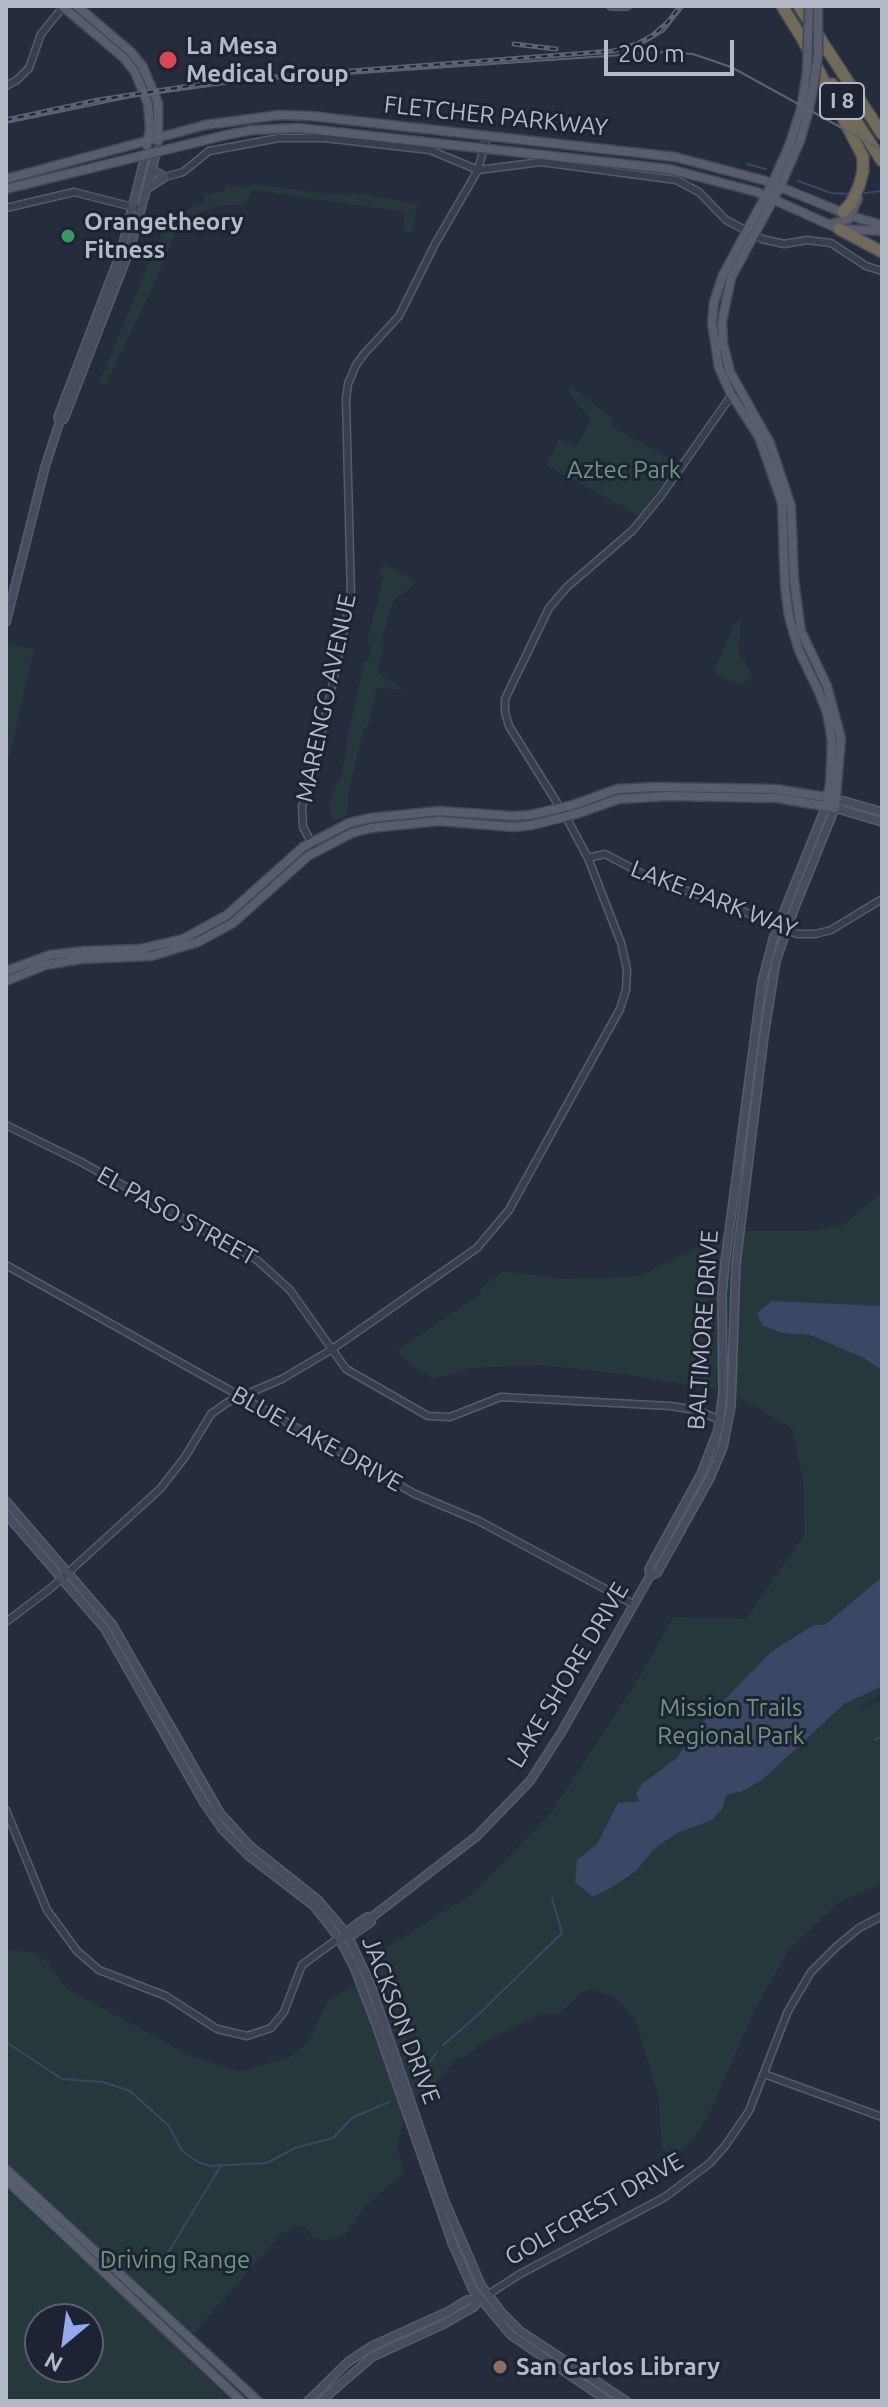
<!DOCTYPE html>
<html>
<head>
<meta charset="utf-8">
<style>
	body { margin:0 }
	#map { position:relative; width:888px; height:2407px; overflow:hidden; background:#252c3c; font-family:Ubuntu,sans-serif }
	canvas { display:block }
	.frame { position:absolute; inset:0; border:8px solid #b4b9c7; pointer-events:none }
	.north { position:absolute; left:24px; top:2303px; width:80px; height:80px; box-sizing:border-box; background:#1e2331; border:2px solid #5a5f6d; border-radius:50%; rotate:209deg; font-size:22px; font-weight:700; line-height:32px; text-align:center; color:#b4b9c7 }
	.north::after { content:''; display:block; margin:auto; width:28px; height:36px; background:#8fa9f2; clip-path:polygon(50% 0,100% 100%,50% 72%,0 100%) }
	.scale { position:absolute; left:604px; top:40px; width:130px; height:36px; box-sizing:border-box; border:4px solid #b4b9c7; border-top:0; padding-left:10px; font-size:24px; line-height:28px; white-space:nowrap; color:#b4b9c7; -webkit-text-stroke:6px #1e2331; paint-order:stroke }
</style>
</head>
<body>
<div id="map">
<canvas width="888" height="2407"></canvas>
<div class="frame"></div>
<div class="north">N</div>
<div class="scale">200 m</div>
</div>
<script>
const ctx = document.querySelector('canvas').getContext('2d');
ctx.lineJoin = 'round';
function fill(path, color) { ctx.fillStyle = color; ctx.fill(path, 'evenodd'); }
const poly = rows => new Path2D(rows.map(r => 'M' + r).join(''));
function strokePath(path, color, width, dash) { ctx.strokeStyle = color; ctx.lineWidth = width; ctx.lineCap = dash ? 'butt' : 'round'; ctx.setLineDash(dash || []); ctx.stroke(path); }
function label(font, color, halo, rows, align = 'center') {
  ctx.font = font + ' Ubuntu,sans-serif'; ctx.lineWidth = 6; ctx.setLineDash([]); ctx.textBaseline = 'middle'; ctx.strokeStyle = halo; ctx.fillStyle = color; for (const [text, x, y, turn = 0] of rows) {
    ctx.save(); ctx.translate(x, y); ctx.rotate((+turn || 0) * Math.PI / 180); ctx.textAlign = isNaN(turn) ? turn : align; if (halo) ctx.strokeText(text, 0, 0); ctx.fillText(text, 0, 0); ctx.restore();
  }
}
fill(poly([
	[251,184,351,196,352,192,417,204,412,233,403,230,404,212,252,190,246,204,215,206,179,224,152,289,105,385,99,384,152,255,144,251,145,246,155,247,175,215,203,202,205,194,224,191,226,185,249,188],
	[571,386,614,420,612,427,678,463,642,513,638,515,546,465,560,439,576,447,591,420,568,391],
	[387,566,417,582,393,601,381,641,385,643,377,673,405,690,377,688,368,726,363,730,349,790,347,815,333,822,329,802,342,774,348,734,365,661,369,660,372,644,367,642,384,576,378,568],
	[741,619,738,652,754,676,741,685,713,673,733,627],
	[10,644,34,649,7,766,6,655],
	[882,1192,882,1694,855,1709,882,1700,882,1883,839,1902,789,1950,755,2009,710,2112,698,2133,681,2151,664,2152,662,2147,658,2094,636,2021,616,1998,591,1989,585,1990,560,2013,540,2015,483,2042,468,2055,455,2060,426,2095,409,2100,397,2146,404,2172,363,2209,345,2234,327,2241,312,2237,307,2228,297,2226,281,2234,193,2334,6,2161,6,1949,32,1953,45,1959,66,1988,190,2056,240,2071,288,2058,308,2043,329,1999,366,1980,376,1979,369,1958,474,1893,552,1812,642,1673,673,1617,746,1619,805,1534,803,1479,792,1428,727,1391,614,1373,541,1365,470,1368,434,1379,414,1367,397,1351,481,1293,479,1290,503,1271,564,1279,640,1276,733,1231,809,1231,842,1226],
	[6,2189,173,2344,231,2401,6,2401],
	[40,2319,88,2319,88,2367,40,2367]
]), '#27383d');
fill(poly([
	[772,1301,882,1306,882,1370,864,1358,810,1335,782,1333,762,1325,757,1313],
	[882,1577,882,1686,844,1704,762,1780,743,1791,726,1795,722,1809,712,1820,677,1833,654,1849,636,1871,614,1886,593,1897,575,1882,577,1860,597,1844,618,1803,640,1801,636,1794,642,1784,677,1758,695,1730,772,1651,814,1625,825,1625]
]), '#3b4764');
strokePath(poly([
	[747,164,766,169],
	[798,181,831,193,850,194],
	[865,193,882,191],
	[875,1739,882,1737],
	[6,2042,62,2079,103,2082,130,2091,169,2126,182,2151,198,2162,210,2166,267,2163,295,2148,333,2138,352,2118,389,2102],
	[443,2045,479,2014,562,1933,552,1898],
	[414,2078,419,2076,437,2052],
	[154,2270,163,2261,220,2167]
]), '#3b4764', 2);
const tertiary = poly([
	[6,86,17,80,29,68,41,34,63,7],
	[165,177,183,172,209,151,279,138,324,138,430,150,478,170,541,162,676,180,699,192,726,220,762,239,784,244,807,240,831,243,866,266,882,271],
	[6,208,74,192,141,209],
	[316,851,303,827,302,807,324,723,351,597,346,399,348,384,356,365,364,354,399,316,435,244,478,170,487,136],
	[588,858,605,854,654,880,726,904,797,934,815,934,831,930,882,899],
	[6,1125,81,1162,257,1260,290,1290,346,1369,428,1416,450,1417,501,1397,671,1406,696,1410,720,1420],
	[6,1265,415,1494,479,1521,633,1604],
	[6,1622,51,1588,160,1489,185,1457,211,1414,228,1402,282,1379,331,1350,477,1248,509,1210,620,1009,626,990,627,969,621,943,588,858,566,817,509,726,505,712,505,699,549,608,567,587,633,530,660,497,733,393],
	[6,1810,47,1910,77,1951,99,1970,166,1996,217,2029,247,2036,271,2028,284,2012,302,1965,339,1938],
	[764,2074,882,2117],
	[489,2294,520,2274,665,2197,710,2163,725,2146,749,2111,788,2011,811,1972,836,1947,859,1928,882,1916]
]);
const secondary = poly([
	[611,6,627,6],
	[148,188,165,177,153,170],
	[60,421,64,419,130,249,157,150],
	[6,622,45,467,60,421,58,417,121,252,146,153],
	[837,799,882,812],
	[6,1501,112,1624,220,1813,250,1846,318,1900,347,1934,370,1983,445,2202,481,2285,502,2313,520,2331,626,2401],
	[6,1514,105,1629,204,1803,222,1829,249,1856,314,1906,339,1938,354,1967,376,2024,453,2245,473,2290,511,2335,608,2401],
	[650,1576,649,1569,701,1474,718,1430,723,1393,722,1294,725,1263,762,982,774,936,826,806],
	[347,1934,350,1929,367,1917,372,1917],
	[339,1938,354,1934,371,1922,372,1917,477,1836,530,1781,561,1733,650,1576,657,1573,710,1478,723,1447,731,1406,736,1264,764,1036,776,961,793,912,835,808,882,822],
	[308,2401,348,2362,372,2346,449,2311,467,2300,480,2299],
	[321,2401,372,2357,444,2324,474,2307,480,2299]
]);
const primary = poly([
	[62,6,124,58,135,72,148,104,150,129,147,145],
	[77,6,131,52,143,67,158,103,158,141],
	[807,72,801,109,789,146,772,184,723,275,714,302,712,323,719,368,731,394,759,437,782,503,785,587,789,617,799,651,818,690,827,713,832,740,830,784,827,801],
	[6,179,205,125,279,115,311,116,675,157,763,180,851,216,882,225],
	[6,189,226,135,252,130,299,128,669,169,757,192,839,229,882,231],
	[830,224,849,219,858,199],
	[6,971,50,955,84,951,140,949,183,939,227,915,303,847,349,823,370,818,439,811,513,816,530,815,573,805,617,789,655,787,776,789,837,799],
	[6,981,46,965,81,959,152,956,198,942,233,923,308,856,352,833,371,828,439,821,514,827,532,825,576,814,619,799,669,796,777,798,835,808,841,738,827,686,801,631,794,580,791,506,770,443,730,372,723,343,722,322,731,278,780,187,800,141,809,110,814,83],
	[6,2169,258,2401],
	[6,2180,241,2401]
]);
const motorway = poly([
	[782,6,807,46],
	[799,6,882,134],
	[803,40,863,157,863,171,859,186,851,203,843,212],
	[832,84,882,161],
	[839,229,882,252]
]);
strokePath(tertiary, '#575c6a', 9);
strokePath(secondary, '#575c6a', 10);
strokePath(primary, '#424755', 11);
strokePath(motorway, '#444957', 14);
strokePath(tertiary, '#393e4c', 6);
strokePath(secondary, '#474d5f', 7);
strokePath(primary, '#575d6c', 8);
strokePath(motorway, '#716a56', 11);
strokePath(poly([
	[633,50,664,31,684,6],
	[6,123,131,97,245,81,665,52,693,54,731,67,882,150]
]), '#5b6273', 2);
const rail = poly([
	[514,44,556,49],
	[6,120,98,100,222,81,613,51,637,44,652,36,668,22,680,6]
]);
strokePath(rail, '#5b6273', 5);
strokePath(rail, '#1e2331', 2, [6]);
const primaryBridge = poly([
	[807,72,809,6],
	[814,83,818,55,818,6]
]);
strokePath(primaryBridge, '#424755', 11, []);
strokePath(primaryBridge, '#575d6c', 8);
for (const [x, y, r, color] of [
	[168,60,10,"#e0444e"],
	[68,236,8,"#2e9e5b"],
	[500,2367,8,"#8d6e63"]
]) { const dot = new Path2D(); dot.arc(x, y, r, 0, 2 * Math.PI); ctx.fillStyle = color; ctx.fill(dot); strokePath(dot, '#1e2331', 3); }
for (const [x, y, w] of [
	[842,101,44]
]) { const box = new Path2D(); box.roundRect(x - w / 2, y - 18, w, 36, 6); ctx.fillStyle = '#1e2331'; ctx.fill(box); strokePath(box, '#b4b9c7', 2); }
label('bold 22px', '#b4b9c7', null, [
	["I 8",842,101]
]);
label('bold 24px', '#b4b9c7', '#1e2331', [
	["La Mesa",186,46],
	["Medical Group",186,74],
	["Orangetheory",84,222],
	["Fitness",84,250],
	["San Carlos Library",516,2367]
], 'left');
label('24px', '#b4b9c7', '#1e2331', [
	["FLETCHER PARKWAY",496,116,6],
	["MARENGO AVENUE",326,698,-78],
	["LAKE PARK WAY",714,899,21],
	["EL PASO STREET",177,1216,29],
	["BALTIMORE DRIVE",703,1330,-86],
	["BLUE LAKE DRIVE",317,1439,29],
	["LAKE SHORE DRIVE",568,1675,-59],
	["JACKSON DRIVE",401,2020,69],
	["GOLFCREST DRIVE",594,2209,-30]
]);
label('24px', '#6d977c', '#1e2331', [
	["Aztec Park",624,470],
	["Mission Trails",731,1708],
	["Regional Park",731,1736],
	["Driving Range",175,2260]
]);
</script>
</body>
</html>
